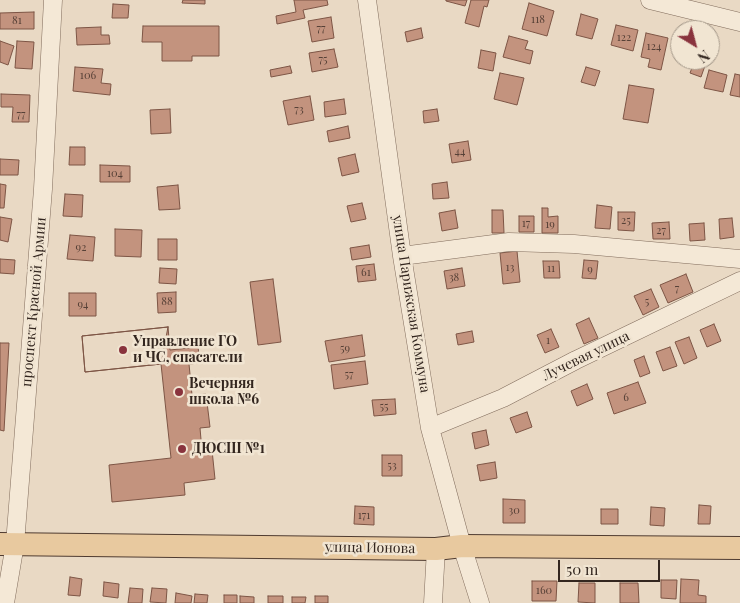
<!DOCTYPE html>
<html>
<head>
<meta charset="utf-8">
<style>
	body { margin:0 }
	#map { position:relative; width:740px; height:603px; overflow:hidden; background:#e9d9c4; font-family:"Playfair Display",serif }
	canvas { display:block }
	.north { position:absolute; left:670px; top:20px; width:50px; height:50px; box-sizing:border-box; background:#f1e5d2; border:1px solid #a5998a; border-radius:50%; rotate:143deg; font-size:14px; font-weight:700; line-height:20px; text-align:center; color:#33261f }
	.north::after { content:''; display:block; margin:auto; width:18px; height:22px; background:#89333d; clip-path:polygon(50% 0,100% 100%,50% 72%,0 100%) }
	.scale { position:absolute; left:558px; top:560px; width:102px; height:22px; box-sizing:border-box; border:2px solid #33261f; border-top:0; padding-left:6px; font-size:15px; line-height:18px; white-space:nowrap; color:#33261f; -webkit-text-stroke:4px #f1e5d2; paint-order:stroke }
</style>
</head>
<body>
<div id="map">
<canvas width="740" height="603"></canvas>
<div class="north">N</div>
<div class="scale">50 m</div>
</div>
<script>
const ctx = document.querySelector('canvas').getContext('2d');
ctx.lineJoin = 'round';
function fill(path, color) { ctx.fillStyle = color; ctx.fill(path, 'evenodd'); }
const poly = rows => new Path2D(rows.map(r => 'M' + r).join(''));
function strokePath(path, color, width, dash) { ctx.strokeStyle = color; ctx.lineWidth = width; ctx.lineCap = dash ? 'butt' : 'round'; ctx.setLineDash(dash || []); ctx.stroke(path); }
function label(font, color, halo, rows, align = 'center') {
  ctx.font = font + ' "Playfair Display",serif'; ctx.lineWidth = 5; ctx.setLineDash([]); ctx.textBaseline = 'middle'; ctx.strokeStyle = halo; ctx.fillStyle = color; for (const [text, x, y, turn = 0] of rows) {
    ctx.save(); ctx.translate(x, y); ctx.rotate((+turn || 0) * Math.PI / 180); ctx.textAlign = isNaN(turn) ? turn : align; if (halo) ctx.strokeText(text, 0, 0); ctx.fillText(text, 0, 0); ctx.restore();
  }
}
const building = poly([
	[183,0,205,0,205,4,182,3,183,0],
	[294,0,327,0,328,5,303,10,305,18,277,24,276,16,296,12,294,0],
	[446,0,467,0,465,6,446,1,446,0],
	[471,0,489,0,487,7,484,6,479,27,465,23,471,0],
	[529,3,554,11,547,36,522,29,529,3],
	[113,4,129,5,128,18,112,18,113,4],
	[34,12,34,29,0,29,0,13,34,12],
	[581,14,598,19,592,39,576,35,581,14],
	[331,17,334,38,312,42,308,21,331,17],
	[616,25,638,30,633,51,611,45,616,25],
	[143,26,219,26,219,56,192,56,192,61,162,61,162,42,142,42,143,26],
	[101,27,101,35,109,35,110,44,77,45,76,28,101,27],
	[421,28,423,38,407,42,405,32,421,28],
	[646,33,668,38,661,70,648,67,650,59,641,57,646,33],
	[509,36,528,41,525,49,533,51,530,64,503,57,509,36],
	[0,41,14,46,8,65,0,62,0,41],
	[17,41,34,42,32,69,15,68,17,41],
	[334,49,338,67,312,72,309,53,334,49],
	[481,50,496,53,493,71,478,68,481,50],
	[695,60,707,60,701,77,690,73,695,60],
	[290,66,292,73,271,77,270,70,290,66],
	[75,67,103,69,101,83,111,84,110,95,73,91,75,67],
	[586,67,600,71,595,86,581,82,586,67],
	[709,70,727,75,723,92,704,88,709,70],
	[500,73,524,78,517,105,494,99,500,73],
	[735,74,740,75,740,97,730,95,735,74],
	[629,85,654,89,648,123,623,119,629,85],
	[1,94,30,95,29,122,12,122,13,107,1,107,1,94],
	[310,96,314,120,288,125,283,101,310,96],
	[344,99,346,114,325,117,324,102,344,99],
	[170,109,171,133,151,134,150,110,170,109],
	[437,109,439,121,424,123,423,111,437,109],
	[348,126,350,138,329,142,327,131,348,126],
	[468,141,471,160,452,163,449,144,468,141],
	[70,147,85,147,85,165,69,165,70,147],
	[355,154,359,172,342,176,338,158,355,154],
	[0,159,19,160,18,175,0,175,0,159],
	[100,165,130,166,130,182,100,182,100,165],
	[447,182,449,198,433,199,432,184,447,182],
	[0,184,6,185,4,208,0,208,0,184],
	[178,185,180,209,159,210,157,187,178,185],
	[65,194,83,195,82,217,63,216,65,194],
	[362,203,366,219,351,222,347,206,362,203],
	[597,205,612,207,610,229,595,228,597,205],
	[542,208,548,208,548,217,558,216,558,233,542,233,542,208],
	[455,210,458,228,442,231,439,213,455,210],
	[492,210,503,210,504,233,492,233,492,210],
	[618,212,635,212,634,231,618,230,618,212],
	[519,216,534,216,534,232,519,232,519,216],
	[0,217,12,219,8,242,0,240,0,217],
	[732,218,734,237,720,239,719,219,732,218],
	[669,222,670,239,653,239,652,223,669,222],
	[704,223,705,240,690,241,689,224,704,223],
	[115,229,142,230,141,257,115,256,115,229],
	[70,235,95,237,93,261,67,259,70,235],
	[158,239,177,239,177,260,158,260,158,239],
	[369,245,371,257,352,260,350,248,369,245],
	[517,251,520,282,503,284,500,253,517,251],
	[0,259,15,260,14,274,0,273,0,259],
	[584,260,598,261,596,279,582,278,584,260],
	[543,261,559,261,560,278,544,278,543,261],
	[374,264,376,280,358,282,356,266,374,264],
	[160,268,177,269,176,284,159,283,160,268],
	[462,268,465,286,447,289,444,271,462,268],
	[686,274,693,292,668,303,660,285,686,274],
	[273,279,281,342,258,345,250,282,273,279],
	[651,289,659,307,643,315,634,296,651,289],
	[176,292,176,312,158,313,157,293,176,292],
	[69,293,96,293,96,316,69,316,69,293],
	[589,318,598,338,584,344,576,324,589,318],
	[714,324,721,341,707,347,700,330,714,324],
	[168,327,170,350,198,347,200,363,189,364,192,395,206,394,210,427,200,428,202,451,212,450,215,479,184,483,185,495,112,502,109,465,171,458,161,364,85,372,82,336,168,327],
	[168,327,161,364,85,372,82,336,168,327],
	[551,329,559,347,545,353,537,335,551,329],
	[472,331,474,342,458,345,456,334,472,331],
	[362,335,365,356,329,362,325,341,362,335],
	[689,337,697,358,684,364,675,342,689,337],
	[0,343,9,343,4,431,0,430,0,343],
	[670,347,677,366,663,371,656,352,670,347],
	[644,356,650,373,640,377,634,360,644,356],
	[365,361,368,384,334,389,331,365,365,361],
	[638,382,646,403,614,414,607,393,638,382],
	[587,384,593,399,577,406,571,391,587,384],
	[395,399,396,414,374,416,372,400,395,399],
	[527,412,532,427,516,433,510,418,527,412],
	[486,430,489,445,475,449,472,433,486,430],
	[382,455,402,455,402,476,382,476,382,455],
	[495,462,497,478,480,481,477,465,495,462],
	[503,499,525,500,525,523,503,523,503,499],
	[699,505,711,506,710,524,698,524,699,505],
	[355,506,374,507,374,525,354,524,355,506],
	[651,507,665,508,664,526,650,525,651,507],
	[601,509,618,509,618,524,601,524,601,509],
	[70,577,82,579,80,596,68,595,70,577],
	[681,579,699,580,698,595,706,596,706,603,680,603,681,579],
	[661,580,677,580,676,599,661,598,661,580],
	[532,581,557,581,556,601,532,601,532,581],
	[104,582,119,584,118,598,103,596,104,582],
	[579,583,595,583,595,603,578,602,579,583],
	[620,583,638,583,639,603,620,603,620,583],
	[130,588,143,589,142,603,128,603,130,588],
	[152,588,167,589,166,603,150,602,152,588],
	[176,593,192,596,191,603,175,603,176,593],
	[195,594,208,595,207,603,194,603,195,594],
	[224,595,237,595,237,603,224,603,224,595],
	[240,596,254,597,254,603,240,603,240,596],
	[268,596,283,596,283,603,268,603,268,596],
	[315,596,328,596,328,603,315,603,315,596],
	[292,597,306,597,305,603,292,603,292,597]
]);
fill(building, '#c3937e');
strokePath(building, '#7d5545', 1);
const minor = poly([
	[367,0,402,256,430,428,462,546,480,603],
	[650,0,740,22],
	[402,256,509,242,574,244,740,259],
	[430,428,503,398,576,360,740,281],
	[5,603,15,544,43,189,53,0],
	[433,603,436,549]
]);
const major = poly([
	[0,544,436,549,462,546,740,548]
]);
strokePath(minor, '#816c5c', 19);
strokePath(major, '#4f3b30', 24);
strokePath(minor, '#f4e8d6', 18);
strokePath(major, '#e8c99f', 22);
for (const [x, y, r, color] of [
	[123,350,5,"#89333d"],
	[179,392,5,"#89333d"],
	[182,449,5,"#89333d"]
]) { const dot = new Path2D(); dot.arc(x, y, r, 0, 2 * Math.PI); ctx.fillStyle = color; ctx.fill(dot); strokePath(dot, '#f1e5d2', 2); }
label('11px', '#574137', null, [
	["118",538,20],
	["81",17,21],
	["77",321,29],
	["122",624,38],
	["124",654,47],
	["75",323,60],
	["106",88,76],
	["73",299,110],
	["77",21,115],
	["44",460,152],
	["104",115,174],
	["25",626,221],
	["17",526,224],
	["19",550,225],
	["27",661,231],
	["92",81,248],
	["13",510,268],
	["11",551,269],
	["9",590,270],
	["61",366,273],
	["38",454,278],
	["7",677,289],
	["88",167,302],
	["5",647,302],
	["94",83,305],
	["1",548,341],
	["59",345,349],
	["57",349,375],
	["6",626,398],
	["55",384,407],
	["53",392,466],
	["30",514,511],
	["171",364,516],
	["160",544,591]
]);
label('14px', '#33261f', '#f1e5d2', [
	["проспект Красной Армии",34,302,-85],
	["улица Парижская Коммуна",411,304,81],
	["Лучевая улица",586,356,-26],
	["улица Ионова",370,548,1]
]);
label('bold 14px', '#33261f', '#f1e5d2', [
	["Управление ГО",133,342],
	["и ЧС, спасатели",133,358],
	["Вечерняя",189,384],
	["школа №6",189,400],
	["ДЮСШ №1",192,449]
], 'left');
</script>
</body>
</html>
